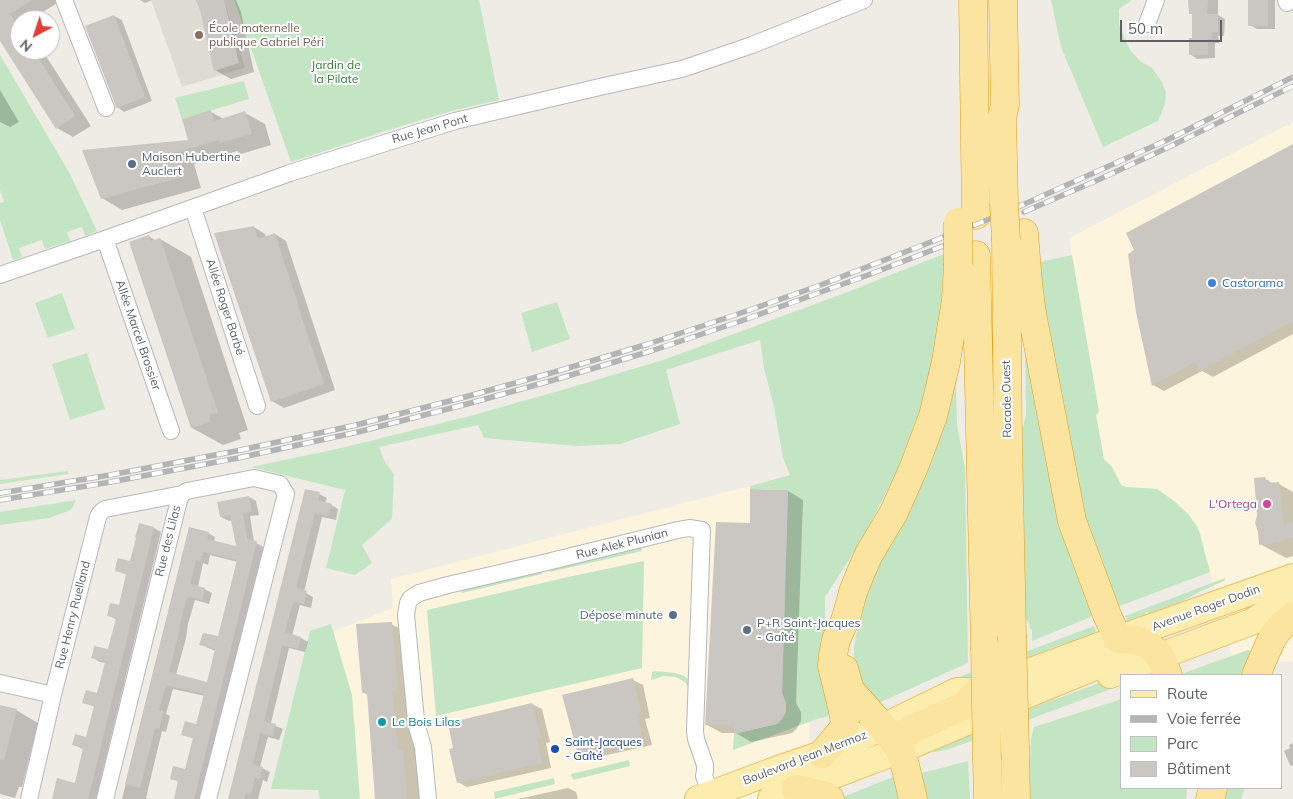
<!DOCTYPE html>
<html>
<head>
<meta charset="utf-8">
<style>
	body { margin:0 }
	#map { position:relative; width:1293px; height:799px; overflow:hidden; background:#efece5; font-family:Mulish,sans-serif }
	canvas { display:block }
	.legend { position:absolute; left:1120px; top:674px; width:162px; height:115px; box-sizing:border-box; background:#fff; border:1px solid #bec0c1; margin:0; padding:6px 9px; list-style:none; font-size:15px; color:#5d6165 }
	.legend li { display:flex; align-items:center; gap:10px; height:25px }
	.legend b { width:25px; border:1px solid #bec0c1 }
	.north { position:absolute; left:10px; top:10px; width:50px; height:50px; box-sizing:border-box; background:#fff; border:1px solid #bec0c1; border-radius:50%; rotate:220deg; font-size:14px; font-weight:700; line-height:20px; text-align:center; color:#5d6165 }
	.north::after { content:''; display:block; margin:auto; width:18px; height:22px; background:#e23f38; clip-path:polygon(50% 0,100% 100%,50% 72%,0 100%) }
	.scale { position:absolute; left:1120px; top:20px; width:102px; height:22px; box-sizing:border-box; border:2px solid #5d6165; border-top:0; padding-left:6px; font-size:15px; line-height:18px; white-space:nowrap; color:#5d6165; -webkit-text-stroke:4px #fff; paint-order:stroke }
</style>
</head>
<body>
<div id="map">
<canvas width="1293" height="799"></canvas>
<ul class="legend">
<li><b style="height:6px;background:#fcecad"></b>Route</li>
<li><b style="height:6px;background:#b3b4b5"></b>Voie ferrée</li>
<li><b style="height:14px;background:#c4e5c3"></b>Parc</li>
<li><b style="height:14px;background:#cac7c2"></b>Bâtiment</li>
</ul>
<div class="north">N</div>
<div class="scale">50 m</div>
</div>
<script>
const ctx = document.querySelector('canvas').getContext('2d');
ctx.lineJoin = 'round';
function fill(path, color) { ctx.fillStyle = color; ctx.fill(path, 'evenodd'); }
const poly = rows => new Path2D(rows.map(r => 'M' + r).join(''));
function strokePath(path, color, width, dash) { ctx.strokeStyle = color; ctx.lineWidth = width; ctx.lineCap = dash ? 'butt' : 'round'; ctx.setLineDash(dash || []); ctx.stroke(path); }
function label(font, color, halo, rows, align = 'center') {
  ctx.font = font + ' Mulish,sans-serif'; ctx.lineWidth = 4; ctx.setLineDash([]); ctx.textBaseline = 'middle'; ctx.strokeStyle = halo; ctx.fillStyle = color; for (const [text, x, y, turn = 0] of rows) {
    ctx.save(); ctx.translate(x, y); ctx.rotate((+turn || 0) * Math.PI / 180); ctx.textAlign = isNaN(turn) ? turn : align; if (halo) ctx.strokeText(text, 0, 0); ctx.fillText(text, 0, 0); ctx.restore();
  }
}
fill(poly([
	[1293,122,1293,660,1292,661,1234,666,1210,572,1200,534,1197,526,1188,514,1174,501,1157,489,1126,487,1121,485,1112,467,1104,459,1096,415,1099,411,1069,238],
	[807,471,807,661,812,799,333,799,327,634,393,608,391,579]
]), '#fcf4dc');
fill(poly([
	[151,0,224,0,245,68,182,87]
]), '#dedbd3');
fill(poly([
	[234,0,479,0,499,100,455,110,385,131,291,162],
	[1051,0,1132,0,1119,9,1119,25,1130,50,1140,61,1152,68,1162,82,1166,92,1165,104,1158,121,1103,147,1061,47],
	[0,55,70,174,97,231,85,236,82,227,67,232,70,241,45,249,42,240,19,248,22,257,13,260,0,220,0,203,4,202,0,190],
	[244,81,249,99,182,119,175,98],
	[944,254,941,311,936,345,918,416,898,469,878,509,859,544,825,597,825,658,833,715,817,719,733,750,734,734,777,724,782,719,786,712,786,703,782,693,788,490,750,489,750,486,790,475,783,458,774,407,764,368,760,340,666,370,680,424,620,444,577,446,484,438,478,425,379,447,385,462,394,474,392,519,362,545,372,563,355,575,326,568,345,490,251,467,346,447,470,416,569,388,663,360,837,296],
	[1072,255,1099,412,1096,415,1104,459,1112,467,1121,485,1126,487,1157,489,1174,501,1188,514,1197,526,1200,534,1210,572,1114,608,1085,533,1034,263],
	[62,293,75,329,48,338,35,303],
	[557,302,570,339,532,352,521,313],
	[962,340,956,385,957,424,965,469,968,663,874,705,853,671,854,648,859,619,871,572],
	[1025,345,1098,614,1032,641,1032,629,1030,629,1029,622,1026,620,1024,617,1020,439,1026,415],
	[87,353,105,409,70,420,52,364],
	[68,471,68,474,0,484,0,480],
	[76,500,71,510,49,518,0,525,0,512],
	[641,547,642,551,550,572,549,568],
	[644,561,642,668,436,716,427,610,568,577],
	[542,570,542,574,462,593,462,589],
	[1225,578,1224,581,1201,591,1167,609,1149,616,1148,612,1145,613,1147,617,1129,625,1125,616],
	[331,624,352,695,360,799,320,799,318,790,271,789,310,631],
	[1094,626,1097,634,1057,646,960,685,881,715,964,675],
	[1248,650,1259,655,1251,675,1181,675,1181,674],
	[1148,665,1157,673,1150,675,1122,675,1122,685,968,742,947,750,934,752,931,745],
	[655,671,675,673,684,676,689,680,690,689,685,682,676,677,664,676,651,680,652,672],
	[1122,699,1122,788,1187,788,1186,799,1028,799,1031,739,1034,727],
	[629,760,630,766,573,780,571,774],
	[968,761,970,799,921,799,915,775],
	[898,775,902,799,842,799,840,798],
	[554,778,555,784,495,799,494,792],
	[1224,788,1245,788,1241,799,1219,799]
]), '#c4e5c3');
fill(poly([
	[0,0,62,0,30,20,20,20,20,50,42,50,91,126,73,137,57,128,0,39],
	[140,0,152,0,145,3],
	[197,0,236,0,241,12,254,72,231,79,215,70,201,10],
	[1190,0,1218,0,1218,15,1225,19,1224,36,1218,36,1219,43,1215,43,1215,58,1197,59,1190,54,1193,40,1193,15,1190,13],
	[1252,0,1275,0,1275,29,1257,29,1250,25],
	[114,16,122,20,152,101,124,112,117,107],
	[0,90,19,122,10,127,0,122],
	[211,112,224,119,245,113,265,124,271,145,241,154,237,151,194,164,201,188,122,210,102,198,190,141],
	[1293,145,1293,334,1213,377,1202,371,1164,391,1153,385],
	[254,227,265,234,266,237,275,234,286,241,335,390,284,408,272,401],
	[149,236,156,241,160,239,191,257,248,430,239,433,241,439,223,445,192,428],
	[1265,479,1274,484,1279,484,1293,492,1293,556,1286,558,1260,544],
	[751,491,788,491,803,500,796,703,801,712,801,721,797,728,792,733,751,742,736,733,722,733,707,725,751,524],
	[319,494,327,498,325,503,331,505,338,509,336,520,322,517,304,592,313,597,311,608,300,605,292,636,301,638,308,642,305,652,289,648,271,723,271,724,283,729,279,740,268,737,260,767,270,772,267,782,263,780,258,799,229,799],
	[249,497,256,501,259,515,250,516,254,542,264,547,202,799,175,799,179,782,172,778,186,771,194,739,182,734,197,726,205,696,173,689,166,714,170,716,166,732,162,731,146,798,148,799,122,799,190,528,208,533,215,537,214,542,238,548,232,520,229,521,221,517],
	[210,555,238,562,219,638,201,644,208,648,216,651,208,684,176,675,186,638,188,624,195,600,209,604,212,593,204,589,198,587,203,563,208,565],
	[140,524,154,528,161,532,96,799,53,799,76,785,84,750,73,744,87,738,95,707,84,702,98,694,106,663,100,662,93,658,109,651,117,620,108,615,120,607,127,575,116,570,131,563],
	[391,624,414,636,428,799,376,799,369,696,363,692],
	[633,680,643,685,650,718,645,719,652,745,589,759,579,754],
	[532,704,542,709,550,742,546,743,551,768,467,787,458,782,454,749,450,724],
	[0,706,16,710,38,723,22,787,19,787,15,798,0,794],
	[1293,743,1293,766,1290,765,1284,751,1290,748,1289,745],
	[568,788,576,792,578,799,518,799]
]), '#0003');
fill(poly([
	[0,0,32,0,10,14,20,29,20,50,33,50,75,116,56,129,0,41],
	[196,0,224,0,239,63,214,71,200,10],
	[1188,0,1208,0,1207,14,1218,14,1218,32,1212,32,1212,39,1208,39,1208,55,1189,55,1189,38,1192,38,1192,14,1189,14],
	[1248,0,1268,0,1268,26,1248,26],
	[114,15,145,97,116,108,115,104,85,26],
	[211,110,214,121,245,111,252,134,220,143,219,140,174,153,182,177,101,199,82,150,188,140,182,119],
	[1293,144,1293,321,1200,371,1195,362,1152,386,1136,312,1128,254,1134,250,1126,233],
	[254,226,258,239,275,233,279,244,278,244,298,304,297,304,324,384,271,402,214,233],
	[149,235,151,241,160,238,218,413,209,415,211,422,191,428,129,242],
	[1265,477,1266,481,1269,480,1269,483,1279,482,1284,525,1293,521,1293,537,1278,543,1277,541,1263,546,1262,544,1259,545,1258,532,1255,523,1257,516,1254,478],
	[305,489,320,492,318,500,332,504,328,516,315,513,296,588,307,591,304,604,293,602,285,632,301,637,298,649,282,645,264,721,276,724,272,736,260,733,253,764,263,767,260,779,255,777,251,794,246,793,244,799,228,799],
	[750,489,788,490,782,693,786,703,786,712,782,719,777,724,734,734,734,725,705,725,716,522,750,523],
	[249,496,252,511,243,513,247,539,257,541,194,799,174,799,178,781,170,779,173,766,185,769,193,738,181,735,185,721,196,724,204,694,174,687,166,685,159,710,164,711,159,729,155,728,140,788,125,784,189,527,209,532,207,539,236,546,230,515,220,517,217,502],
	[203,552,237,560,218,636,203,633,199,645,215,649,207,682,169,672,179,633,181,619,187,597,202,600,205,588,190,584,196,560,200,562],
	[139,523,154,527,88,799,52,799,57,778,75,783,83,748,72,745,75,734,86,737,94,706,82,703,86,690,97,693,105,662,91,658,93,652,94,646,108,649,116,618,107,616,110,603,119,605,126,574,115,571,116,564,118,558,130,561,136,538,135,538],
	[392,622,398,690,392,691,398,750,403,750,407,799,375,799,367,693,362,693,356,624],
	[633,678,641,712,637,714,643,740,578,755,562,695],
	[532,703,541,737,537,738,542,763,457,783,449,749,453,748,448,723],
	[0,705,17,709,4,760,0,759]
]), '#cac7c2');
const minor = poly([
	[64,0,106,108],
	[1286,0,1287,3],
	[1147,24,1156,0],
	[193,208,257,406],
	[105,239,171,431],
	[0,275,105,239,290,173,455,121,604,86,682,69,752,45,864,0],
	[0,683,53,695],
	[29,799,53,695,98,517,100,513,105,509,182,494],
	[105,799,179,500,182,494,187,491,254,478,280,484,286,494,208,799],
	[428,799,423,747,417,727,416,720,406,615,408,603,410,599,419,593,448,585,543,563,678,530,689,528,702,530,695,731,696,739,705,765,705,771,704,776,713,799]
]);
const primary = poly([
	[1110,675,1251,622,1265,614,1293,594],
	[698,799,778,769,822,754,883,727,957,691,977,691,1118,639,1293,577],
	[771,799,900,750,969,721,990,710,1126,654]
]);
const trunk = poly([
	[973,0,976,215],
	[1003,0,1005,105,1002,118,1004,203],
	[1024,233,1028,283,1032,314,1072,521,1107,615,1118,639,1136,640,1150,646,1160,656,1168,675],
	[1006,240,1008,443,1012,636],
	[976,255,985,647],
	[844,669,850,690,883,727,900,750,905,765,913,799],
	[1256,675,1272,638,1282,625,1293,616],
	[1015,749,1016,799],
	[900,750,899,744,901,739,905,734,912,729,964,706,977,691],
	[822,754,841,732,845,724,843,711,832,666,833,655,836,640,846,618,853,592,861,572,869,554,894,512,914,467,933,416,946,362,951,330,956,300,958,265],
	[987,760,988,799],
	[796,789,826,796,830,799],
	[1210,799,1213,788]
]);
strokePath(minor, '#b5b8bb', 18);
strokePath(primary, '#ebc061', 28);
strokePath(trunk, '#ea9c0a', 29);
strokePath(minor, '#fff', 16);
strokePath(primary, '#fcecad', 26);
strokePath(trunk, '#fae4a0', 28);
const rail = poly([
	[1024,212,1100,179,1171,146,1293,86],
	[0,493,110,475,236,451,356,425,465,397,558,371,648,344,738,314,818,286,1000,215,1167,140,1293,77],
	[0,500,111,482,238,458,358,432,467,404,561,378,651,351,741,321,868,275,943,246]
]);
strokePath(rail, '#b3b4b5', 5.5);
strokePath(rail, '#fff', 4, [11]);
const trunkBridge = poly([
	[1004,203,1006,240],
	[958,265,958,222],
	[1012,636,1015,749],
	[985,647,987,760]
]);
strokePath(trunkBridge, '#ea9c0a', 29, []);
strokePath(trunkBridge, '#fae4a0', 28);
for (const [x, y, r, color] of [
	[199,35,5,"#8d6e63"],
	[132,164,5,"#5c6f8a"],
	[1212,283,5,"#3f7fe0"],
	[1267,504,5,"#d1479c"],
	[673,615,5,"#5c6f8a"],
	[747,630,5,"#5c6f8a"],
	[382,722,5,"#0f9aa8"],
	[555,749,5,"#1a4fb4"]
]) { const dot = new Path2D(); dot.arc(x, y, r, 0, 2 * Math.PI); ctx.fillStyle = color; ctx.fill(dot); strokePath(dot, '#fff', 2); }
label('12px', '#785e54', '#fff', [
	["École maternelle",209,28],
	["publique Gabriel Péri",209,42]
], 'left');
label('12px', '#388139', '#fff', [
	["Jardin de",336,65],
	["la Pilate",336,79]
]);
label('12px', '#5d6165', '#fff', [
	["Rue Jean Pont",430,129,-16],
	["Allée Roger Barbé",225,307,72],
	["Allée Marcel Brossier",138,335,71],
	["Rocade Ouest",1007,399,-91],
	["Rue des Lilas",168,541,-76],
	["Rue Alek Plunian",622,544,-14],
	["Avenue Roger Dodin",1206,608,-20],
	["Rue Henry Ruelland",73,615,-76],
	["Boulevard Jean Mermoz",805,758,-21]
]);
label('12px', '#4e5e75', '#fff', [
	["Maison Hubertine",142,157],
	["Auclert",142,171],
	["Dépose minute",663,615,"right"],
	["P+R Saint-Jacques",757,623],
	["- Gaîté",757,637]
], 'left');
label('12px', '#366cbe', '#fff', [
	["Castorama",1222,283]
], 'left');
label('12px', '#b23c85', '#fff', [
	["L'Ortega",1257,504]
], 'right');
label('12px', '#0d838f', '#fff', [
	["Le Bois Lilas",392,722]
], 'left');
label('12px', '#164399', '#fff', [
	["Saint-Jacques",565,742],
	["- Gaîté",565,756]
], 'left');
</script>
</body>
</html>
